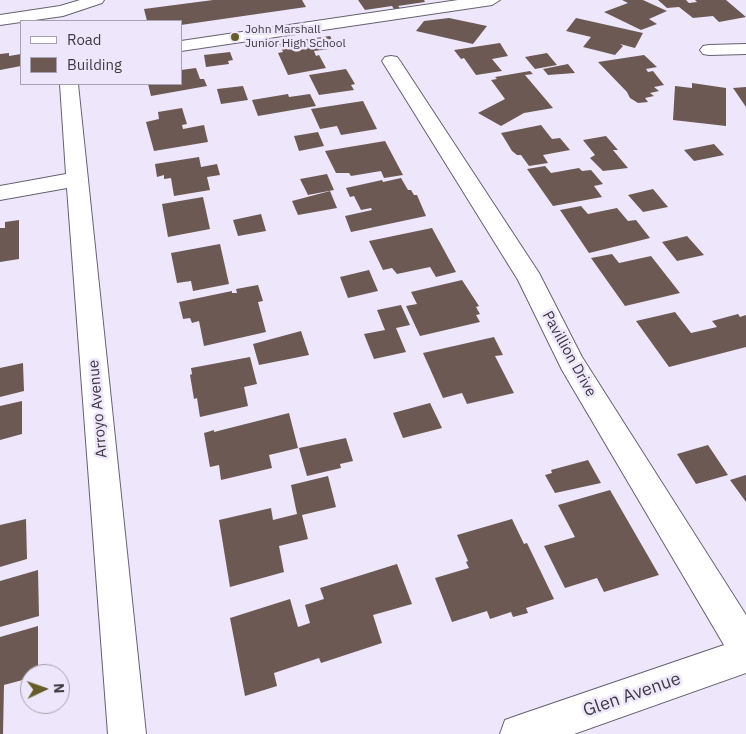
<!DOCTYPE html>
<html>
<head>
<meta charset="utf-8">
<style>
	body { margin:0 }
	#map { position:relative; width:746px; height:734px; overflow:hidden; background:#eee7fb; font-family:"IBM Plex Sans",sans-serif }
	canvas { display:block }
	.legend { position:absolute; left:20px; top:20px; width:162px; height:65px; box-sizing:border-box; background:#eee7fb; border:1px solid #a7a2b1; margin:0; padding:6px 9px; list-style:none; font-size:15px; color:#3d3a42 }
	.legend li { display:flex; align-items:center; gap:10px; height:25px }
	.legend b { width:25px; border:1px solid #a7a2b1 }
	.north { position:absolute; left:20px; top:664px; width:50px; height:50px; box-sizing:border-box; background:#eee7fb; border:1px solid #a7a2b1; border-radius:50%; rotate:87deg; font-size:14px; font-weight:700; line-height:20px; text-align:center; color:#3d3a42 }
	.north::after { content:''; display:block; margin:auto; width:18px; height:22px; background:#655c29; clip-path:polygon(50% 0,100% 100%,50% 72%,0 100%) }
</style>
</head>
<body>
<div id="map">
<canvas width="746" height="734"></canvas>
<ul class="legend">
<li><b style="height:6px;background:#fff"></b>Road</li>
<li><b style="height:14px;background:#6d5954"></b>Building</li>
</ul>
<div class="north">N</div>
</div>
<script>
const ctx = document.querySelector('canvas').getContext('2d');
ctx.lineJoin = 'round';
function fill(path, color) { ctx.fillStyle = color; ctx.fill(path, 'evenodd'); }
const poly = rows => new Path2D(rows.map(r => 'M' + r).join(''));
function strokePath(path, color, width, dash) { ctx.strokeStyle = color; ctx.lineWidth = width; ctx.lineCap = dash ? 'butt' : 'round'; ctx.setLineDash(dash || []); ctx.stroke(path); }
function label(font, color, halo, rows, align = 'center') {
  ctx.font = font + ' "IBM Plex Sans",sans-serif'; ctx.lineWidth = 5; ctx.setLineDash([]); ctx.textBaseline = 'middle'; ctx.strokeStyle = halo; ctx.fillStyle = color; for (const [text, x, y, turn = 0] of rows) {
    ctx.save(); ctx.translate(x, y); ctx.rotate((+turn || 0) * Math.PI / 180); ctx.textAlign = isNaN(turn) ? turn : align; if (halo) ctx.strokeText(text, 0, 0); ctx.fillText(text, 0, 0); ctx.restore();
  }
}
fill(poly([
	[213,0,302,0,306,7,181,25,181,21,147,21,144,9],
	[358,0,424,0,425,2,398,6,400,8,394,9,392,6,365,10],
	[622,0,643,0,667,11,649,19,657,24,641,30,604,12,628,3],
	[658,0,686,0,689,3,697,2,695,0,726,0,746,17,719,22,713,16,693,18,679,7,667,8],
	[449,18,487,26,473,44,416,31,424,21],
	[576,18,643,33,635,48,620,44,623,46,615,55,583,47,591,37,566,31],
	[330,36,337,48,314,51,316,56,319,55,326,68,288,75,278,53,283,52,279,43],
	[500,43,508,56,492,59,502,71,476,75,464,58,461,59,454,50],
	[230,52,233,60,228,61,229,64,206,67,204,55],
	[9,53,9,56,21,54,21,66,0,70,0,54],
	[547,53,557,65,535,69,525,57],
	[644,55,657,67,646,69,648,72,653,71,664,85,654,87,659,91,650,93,654,96,645,98,648,102,638,103,630,98,627,92,598,62],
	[568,64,575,73,548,75,543,69],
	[196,68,200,79,204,79,207,86,151,96,148,84,181,84,181,70],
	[346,69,355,84,351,85,354,90,319,95,309,75],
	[530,71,533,74,525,75,553,108,524,113,501,126,478,113,505,99,491,80,497,79,495,77],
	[692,83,726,88,726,126,673,120,675,86,692,88],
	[243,86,248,100,221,104,217,89],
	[746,87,746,107,733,88],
	[288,94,289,97,310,94,316,106,258,116,252,100],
	[363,101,377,129,341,135,337,126,320,129,311,109],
	[182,108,187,124,182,125,183,129,204,125,208,142,154,151,146,122,159,119,158,112],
	[541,125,552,139,560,138,570,150,543,155,548,163,529,166,521,155,517,155,512,151,501,133],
	[318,132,324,146,299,151,294,136],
	[606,136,618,150,613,150,628,168,603,171,590,158,595,155,583,140],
	[385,141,403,175,384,178,381,171,351,176,349,173,336,173,325,151],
	[714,144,724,155,694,161,684,150],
	[199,157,201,167,217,164,220,175,207,177,210,190,174,196,171,178,164,179,164,175,157,177,155,164],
	[545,166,551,173,579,168,582,171,591,170,603,184,594,186,602,197,553,206,527,169],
	[327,174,334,190,308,195,300,179],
	[401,178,408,190,411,190,414,195,417,195,426,216,351,232,345,216,372,210,371,208,361,210,354,196,350,197,346,188,382,180,383,182],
	[653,189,668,207,643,212,628,195],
	[330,191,337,208,298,215,292,201],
	[203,197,210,229,168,237,162,204],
	[581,206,588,214,617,208,628,221,636,220,650,238,589,253,560,210],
	[261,214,266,231,238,236,233,220],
	[19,220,19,259,0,262,0,228,5,228,5,222],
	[432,228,456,272,436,277,430,267,397,274,392,268,383,270,369,241],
	[687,236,704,255,677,261,662,242],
	[220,244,229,284,193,291,191,281,177,283,171,253],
	[612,254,619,263,651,256,680,293,625,306,591,258],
	[369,270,378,291,348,298,340,277],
	[462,280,479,306,476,307,480,314,476,315,480,322,420,336,406,306,417,304,411,292],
	[258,285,263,301,258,302,266,332,204,346,199,321,192,323,190,318,183,319,179,302,232,291,232,293,237,293,236,289],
	[401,305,410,325,396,328,406,352,374,359,364,334,385,330,377,310],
	[675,312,691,333,717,327,712,321,738,314,740,317,746,315,746,347,669,367,636,321],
	[301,331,309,355,259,365,253,344],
	[494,337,503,355,495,356,514,393,467,404,462,393,443,398,423,353],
	[250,357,257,384,244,387,248,406,200,417,197,398,194,399,190,375,192,374,191,368],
	[23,363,24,391,0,397,0,368],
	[22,401,22,434,0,440,0,406],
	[430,403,442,428,403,438,393,413],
	[289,413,298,448,269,455,272,468,221,480,219,465,210,467,204,433,214,430,214,432],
	[346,438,353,461,340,464,341,468,307,476,299,448],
	[708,445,728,475,696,484,677,454],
	[588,460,601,483,555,493,545,475,552,473,551,470],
	[746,475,746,502,730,480],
	[328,476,336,507,302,515,308,539,279,546,284,572,230,587,219,520,271,508,273,520,297,514,291,485],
	[610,490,659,575,604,592,597,578,565,588,544,546,575,537,558,505],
	[26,519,27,559,0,567,0,525],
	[512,519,524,544,527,543,554,599,526,608,528,613,513,617,511,612,490,619,487,611,452,622,435,578,469,568,466,562,468,561,457,535],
	[397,564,412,604,373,615,382,643,321,663,319,658,274,673,277,686,245,696,230,618,290,599,298,627,310,623,305,605,324,599,320,588],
	[38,570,39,616,0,627,0,581],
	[38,626,38,674,30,674,30,678,4,685,3,734,0,734,0,637]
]), '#6d5954');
const minor = poly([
	[80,0,104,0,102,3,63,16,0,25,0,15,60,6,80,0],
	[458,0,500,0,492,5,181,51,181,41,458,0],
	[746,44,746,54,709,55,703,54,700,50,703,46,709,45,746,44],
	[391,56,397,57,400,61,539,273,582,357,746,615,746,673,574,734,500,734,505,720,519,715,724,645,562,370,518,280,382,61,385,57,391,56],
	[60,84,78,84,146,734,108,734,67,188,0,200,0,186,66,174,60,84]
]);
strokePath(minor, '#676172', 2);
fill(minor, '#fff');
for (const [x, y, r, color] of [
	[235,37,5,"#655c29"]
]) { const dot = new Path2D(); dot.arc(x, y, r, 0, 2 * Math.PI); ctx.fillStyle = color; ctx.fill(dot); strokePath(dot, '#eee7fb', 2); }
label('12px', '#3d3a42', '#eee7fb', [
	["John Marshall",245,30],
	["Junior High School",245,44]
], 'left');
label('15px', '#3d3a42', '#eee7fb', [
	["Pavillion Drive",569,354,61],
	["Arroyo Avenue",98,409,-95]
]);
label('18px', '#3d3a42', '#eee7fb', [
	["Glen Avenue",632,695,-19]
]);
</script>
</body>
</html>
